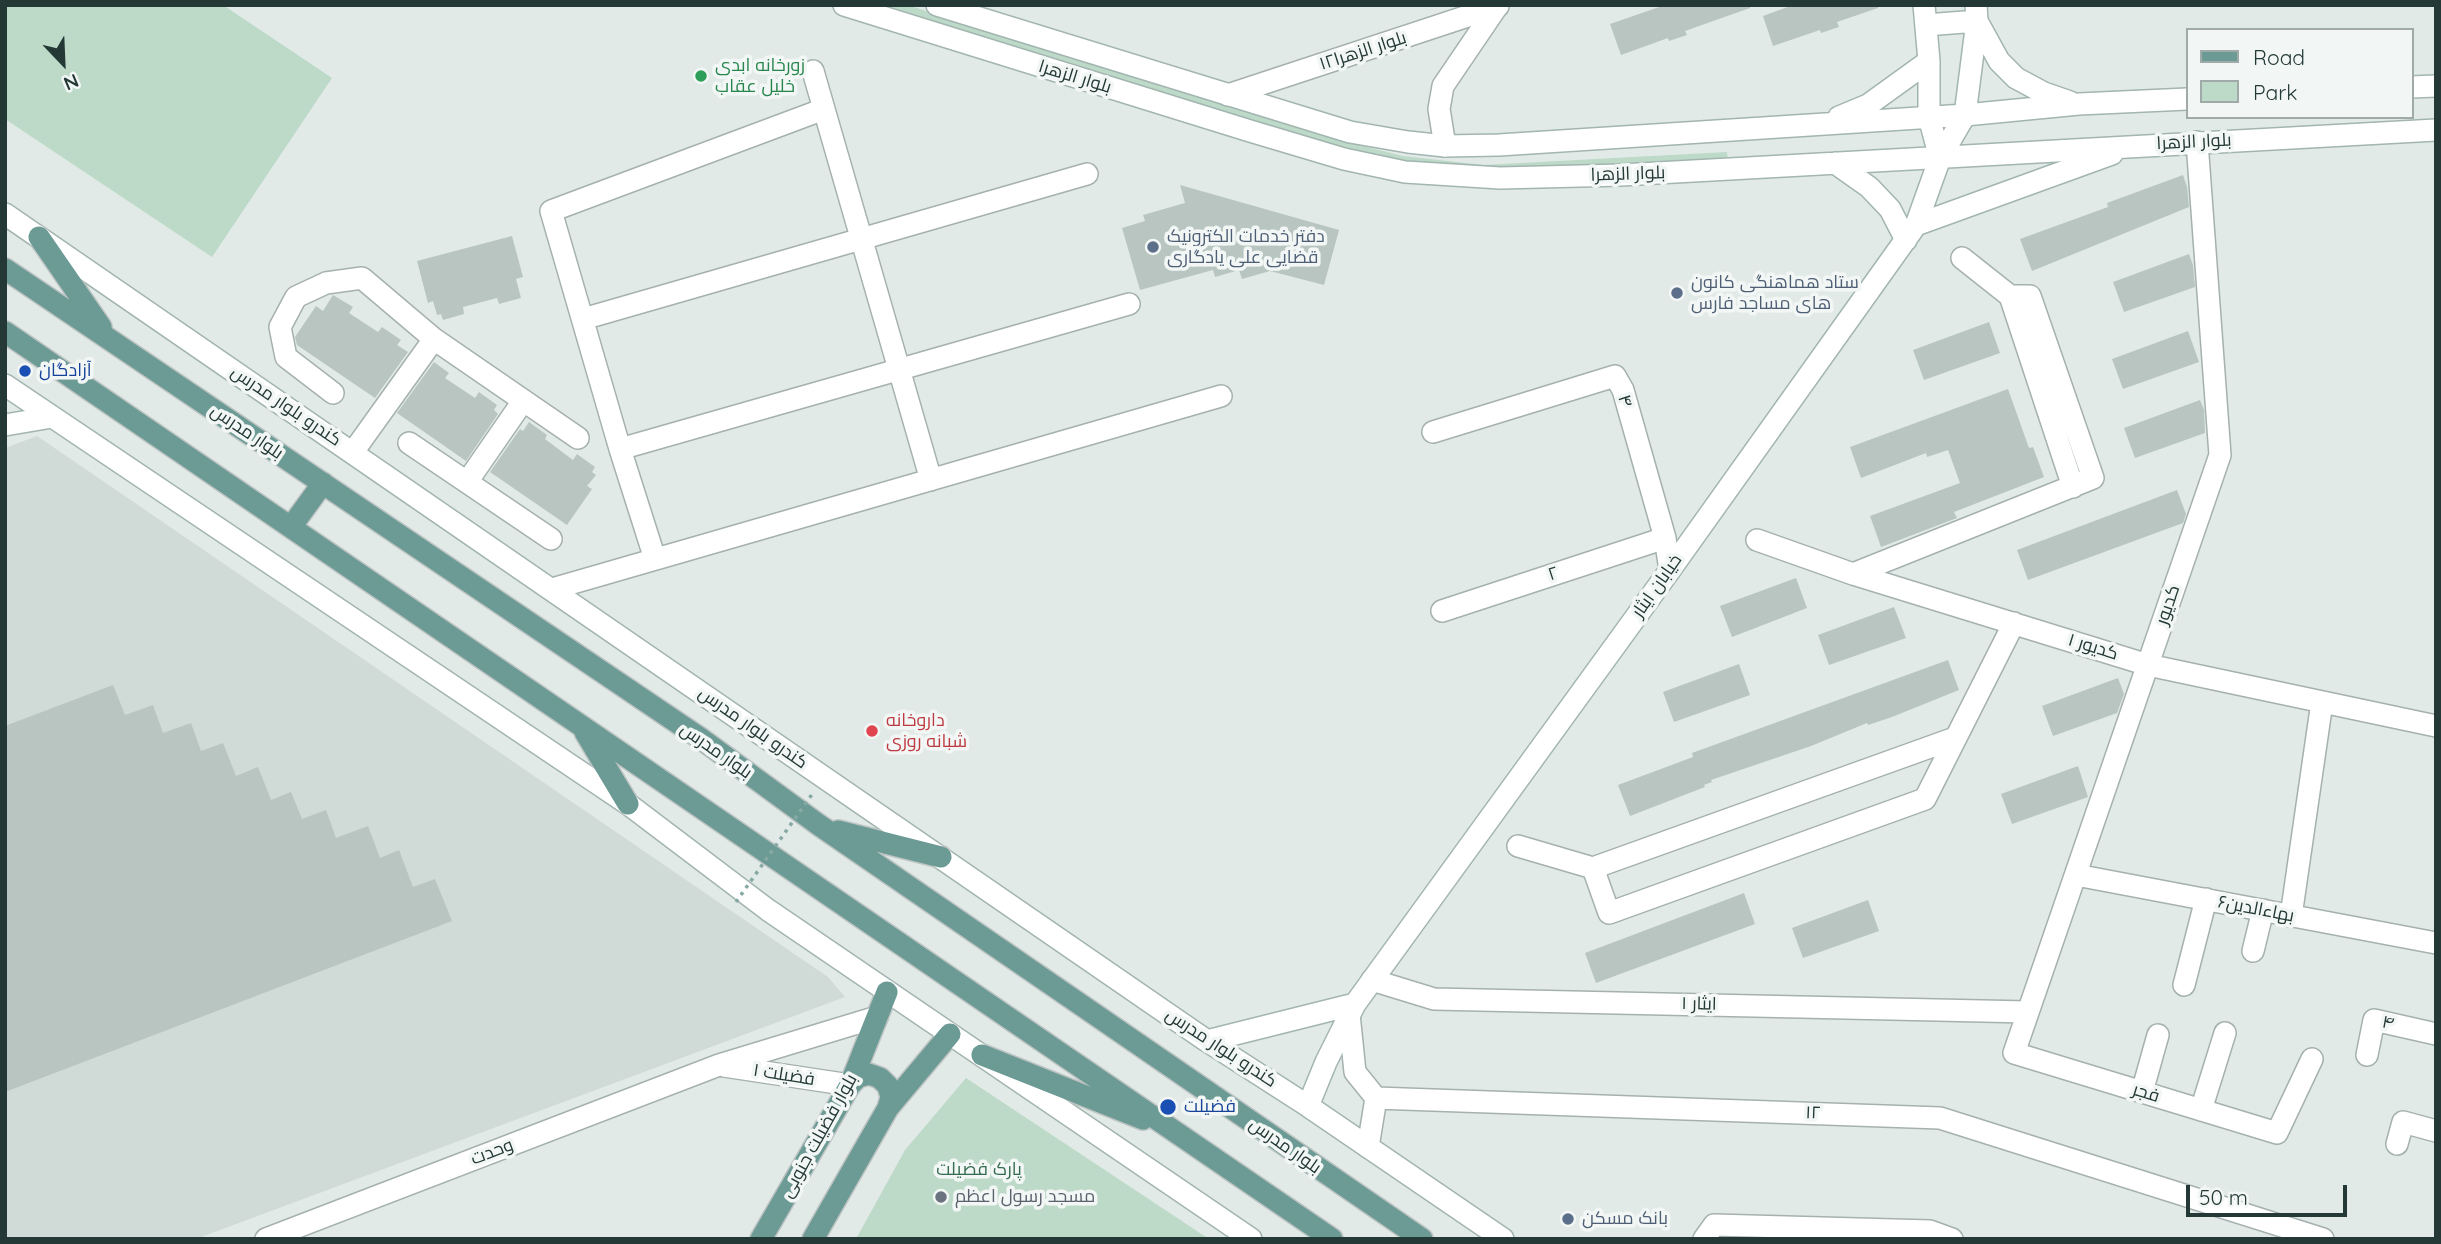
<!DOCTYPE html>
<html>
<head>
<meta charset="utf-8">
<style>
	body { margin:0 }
	#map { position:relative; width:2441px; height:1244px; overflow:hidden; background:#e2eae8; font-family:Quicksand,sans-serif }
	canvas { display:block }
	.frame { position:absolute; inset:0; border:7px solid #243936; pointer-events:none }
	.legend { position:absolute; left:2186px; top:28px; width:228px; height:91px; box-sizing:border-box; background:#f2f7f5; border:2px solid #a0aba9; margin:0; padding:9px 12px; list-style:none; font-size:21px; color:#243936 }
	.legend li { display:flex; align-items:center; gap:14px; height:35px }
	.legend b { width:35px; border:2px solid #a0aba9 }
	.north { position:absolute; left:28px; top:28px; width:70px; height:70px; -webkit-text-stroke:5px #f2f7f5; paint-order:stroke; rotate:157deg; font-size:19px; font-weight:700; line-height:28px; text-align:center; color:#243936 }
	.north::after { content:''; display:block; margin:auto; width:24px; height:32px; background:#243936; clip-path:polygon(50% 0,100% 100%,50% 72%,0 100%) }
	.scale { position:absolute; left:2186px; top:1185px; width:161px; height:32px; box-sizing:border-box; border:4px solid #243936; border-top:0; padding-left:9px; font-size:21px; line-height:24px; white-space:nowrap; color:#243936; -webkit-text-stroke:5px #f2f7f5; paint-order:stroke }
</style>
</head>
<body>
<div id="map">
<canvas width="2441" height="1244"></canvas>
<div class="frame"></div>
<ul class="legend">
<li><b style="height:9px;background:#6c9a94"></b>Road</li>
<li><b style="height:19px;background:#bdd9c8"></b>Park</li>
</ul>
<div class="north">N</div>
<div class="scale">50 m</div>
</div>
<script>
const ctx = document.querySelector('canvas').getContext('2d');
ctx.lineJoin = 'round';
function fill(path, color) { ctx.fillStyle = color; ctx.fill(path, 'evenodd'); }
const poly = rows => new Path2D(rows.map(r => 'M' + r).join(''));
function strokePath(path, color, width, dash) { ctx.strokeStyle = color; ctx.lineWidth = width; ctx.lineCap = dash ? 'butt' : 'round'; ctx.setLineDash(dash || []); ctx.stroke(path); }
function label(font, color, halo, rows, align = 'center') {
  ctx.font = font + ' Quicksand,Cairo,sans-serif'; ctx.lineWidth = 7; ctx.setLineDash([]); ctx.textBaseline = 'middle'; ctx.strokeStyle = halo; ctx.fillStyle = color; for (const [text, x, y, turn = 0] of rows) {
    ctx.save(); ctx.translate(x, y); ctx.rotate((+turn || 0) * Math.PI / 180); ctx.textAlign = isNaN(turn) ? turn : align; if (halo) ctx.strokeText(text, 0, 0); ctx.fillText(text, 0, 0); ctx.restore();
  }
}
fill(poly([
	[37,436,828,977,845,997,196,1239,5,1239,5,448]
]), '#d0dad7');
fill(poly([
	[5,5,223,5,332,78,212,257,5,119],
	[864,5,907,5,1240,106,1339,140,1403,156,1483,165,1727,152,1728,160,1487,172,1416,167,1283,134],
	[966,1078,1209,1239,856,1239,905,1150]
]), '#bdd9c8');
fill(poly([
	[1665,5,1750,5,1750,8,1685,31,1687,35,1669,41,1668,38,1621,55,1610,24],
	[1793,5,1878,5,1878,8,1837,22,1839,27,1821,33,1820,30,1773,46,1763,16],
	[2183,175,2187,187,2189,207,2032,271,2020,239,2108,207,2107,203],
	[1180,185,1339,230,1324,285,1270,271,1242,279,1239,270,1215,277,1213,270,1140,290,1122,228,1145,221,1143,215,1185,203],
	[512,236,523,277,516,279,521,298,499,304,497,298,463,307,464,314,443,320,441,314,437,315,433,301,428,303,417,261],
	[2189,254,2193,265,2195,287,2124,312,2113,282],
	[333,295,353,307,349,313,378,332,382,327,401,340,397,345,408,352,375,398,297,345,295,337,316,306,323,311],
	[1989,322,2000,353,1924,380,1913,350],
	[2188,331,2199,362,2123,389,2112,359],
	[434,362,449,373,445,378,475,398,479,392,497,405,494,410,498,414,466,461,397,413],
	[2008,389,2029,448,2033,447,2044,477,1954,512,1957,518,1881,547,1870,516,1960,483,1948,450,1927,457,1926,453,1861,478,1850,447],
	[2200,400,2204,410,2205,433,2135,458,2124,428],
	[529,422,547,435,545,439,573,460,577,454,595,467,592,472,596,475,587,486,592,489,567,525,490,472,520,429,523,431],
	[2177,490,2186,514,2183,523,2028,580,2017,550],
	[1796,578,1807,608,1732,637,1720,606],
	[1894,607,1906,638,1829,665,1818,635],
	[1948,660,1959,690,1892,717,1868,725,1867,723,1811,746,1711,780,1712,782,1704,785,1705,787,1630,816,1618,785,1693,757,1692,753],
	[1739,664,1750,695,1674,722,1663,692],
	[2118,678,2124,694,2117,713,2053,736,2042,706],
	[113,685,125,715,153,705,163,733,191,723,201,751,223,743,236,776,258,767,271,800,291,792,302,819,326,810,336,838,368,826,380,858,399,850,413,887,435,879,452,921,5,1092,5,726],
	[2078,766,2088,797,2012,824,2001,794],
	[1744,893,1755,924,1596,983,1585,953],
	[1868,900,1879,931,1803,958,1792,928]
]), '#b8c5c1');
const street = poly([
	[813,71,931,480],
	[1228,95,1498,6],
	[2197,142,2220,455,2014,1053,2277,1133,2312,1059],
	[1445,146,1439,109,1443,86,1498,5],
	[2010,296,2073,487],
	[583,319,1087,174],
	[333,393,286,357,280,327,296,297,326,283,362,278,434,339,578,438],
	[1433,432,1615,376,1623,390,1665,538,1670,570],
	[409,443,551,539],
	[620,449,1129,304],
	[353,452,434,339],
	[467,482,523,401],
	[1757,540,1853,574,2148,665,2436,726],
	[655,559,620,449,551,211,824,109],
	[1853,574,2093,478,2030,296,2010,296,1962,258],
	[552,589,1221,396],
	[1442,611,1665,538],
	[1955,738,1593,868,1609,913,1925,799,2014,623],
	[1518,846,1593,868],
	[2076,875,2436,943],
	[2291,916,2322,702],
	[2253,951,2263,910],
	[1372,980,1434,999,2028,1012],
	[2184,985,2206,899],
	[1349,1014,1355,1072,1376,1098,1940,1118,2323,1239],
	[2367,1055,2374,1020,2436,1034],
	[724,1066,850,1085],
	[2142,1092,2158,1035],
	[2201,1110,2225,1033],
	[2397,1144,2403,1122,2436,1131],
	[1368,1147,1376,1098],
	[266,1239,719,1065,877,1017],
	[1704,1239,1714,1225,1930,1231,1952,1239]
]);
const secondary = poly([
	[844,5,1250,131,1344,159,1405,172,1500,178,1621,175,2436,130],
	[937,5,1350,132,1408,142,1445,146,1499,145,1965,115,2079,104,2187,99],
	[1924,5,1929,61,1929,117,1940,158],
	[1926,25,1977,21,1999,61,2016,78,2044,93,2070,102],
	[2411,87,2436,86],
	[1839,117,1868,105,1929,61],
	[1835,163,1869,187,1890,209,1906,240],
	[5,214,1207,1041,1308,1106,1503,1239],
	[1916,225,2112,154],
	[5,385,628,804,768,910,1251,1239],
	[5,425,52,417],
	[1207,1041,1355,1004],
	[1308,1106,1326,1062,1355,1004,1670,570,1916,225,1940,158,1965,115,1977,21,1976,5]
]);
const primary = poly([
	[39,237,101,327],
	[5,269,700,738,819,825,1422,1239],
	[5,332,1332,1239],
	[291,527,323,483],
	[585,732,628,804],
	[838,831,941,857],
	[982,1055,1143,1119],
	[850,1085,858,1077,869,1074,880,1078,888,1086,891,1097,888,1108],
	[761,1239,850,1085,887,992],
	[813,1239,888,1108,950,1034]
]);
strokePath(street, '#a5b1af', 24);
strokePath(secondary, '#a2b5b0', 24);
strokePath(primary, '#bdc4c3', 24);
strokePath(street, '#fff', 21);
strokePath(secondary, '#fff', 21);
strokePath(primary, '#6c9a94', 21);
strokePath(poly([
	[736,902,813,793]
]), '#86aaa3', 3.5, [3.5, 5]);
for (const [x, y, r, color] of [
	[701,76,7,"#2e9e5b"],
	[1153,247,7,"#5c6f8a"],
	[1677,293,7,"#5c6f8a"],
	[25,371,7,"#1a4fb4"],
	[872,731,7,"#e0444e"],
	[1168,1107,9,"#1a4fb4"],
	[941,1197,7,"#6b7280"],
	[1568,1219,7,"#5c6f8a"]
]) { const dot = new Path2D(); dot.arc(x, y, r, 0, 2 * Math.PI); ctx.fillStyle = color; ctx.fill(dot); strokePath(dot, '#f2f7f5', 2.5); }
label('18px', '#243936', '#f2f7f5', [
	["بلوار الزهرا۱۲",1363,51,-18],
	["بلوار الزهرا",1075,77,17],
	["بلوار الزهرا",2194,142,-3],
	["بلوار الزهرا",1628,174,-2],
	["۴",1625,401,72],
	["کندرو بلوار مدرس",286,406,34],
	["بلوار مدرس",247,432,34],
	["۲",1553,574,-18],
	["خیابان ایثار",1657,586,-55],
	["کدیور",2168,605,-71],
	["کدیور ۱",2093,647,17],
	["کندرو بلوار مدرس",753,728,35],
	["بلوار مدرس",716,751,35],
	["۶بهاءالدين",2256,909,11],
	["ایثار ۱",1699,1004,1],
	["۴",2388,1023,10],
	["کندرو بلوار مدرس",1221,1048,33],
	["فضیلت ۱",784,1075,9],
	["فجر",2146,1093,17],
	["۱۲",1813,1113,2],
	["بلوار فضیلت جنوبی",819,1136,-61],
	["بلوار مدرس",1285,1146,35],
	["وحدت",492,1152,-21]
]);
label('18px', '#27864d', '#f2f7f5', [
	["زورخانه ابدی",715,66],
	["خلیل عقاب",715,87]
], 'left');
label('18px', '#4e5e75', '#f2f7f5', [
	["دفتر خدمات الکترونیک",1167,237],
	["قضایی علی یادگاری",1167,258],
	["ستاد هماهنگی کانون",1691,283],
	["های مساجد فارس",1691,304],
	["بانک مسکن",1582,1219]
], 'left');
label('18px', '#164399', '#f2f7f5', [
	["آزادگان",39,371],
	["فضیلت",1184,1107]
], 'left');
label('18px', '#be3a42', '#f2f7f5', [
	["داروخانه",886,721],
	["شبانه روزی",886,742]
], 'left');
label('18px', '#336b50', '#f2f7f5', [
	["پارک فضیلت",979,1170]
]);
label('18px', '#5b616d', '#f2f7f5', [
	["مسجد رسول اعظم",955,1197]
], 'left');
</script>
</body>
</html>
